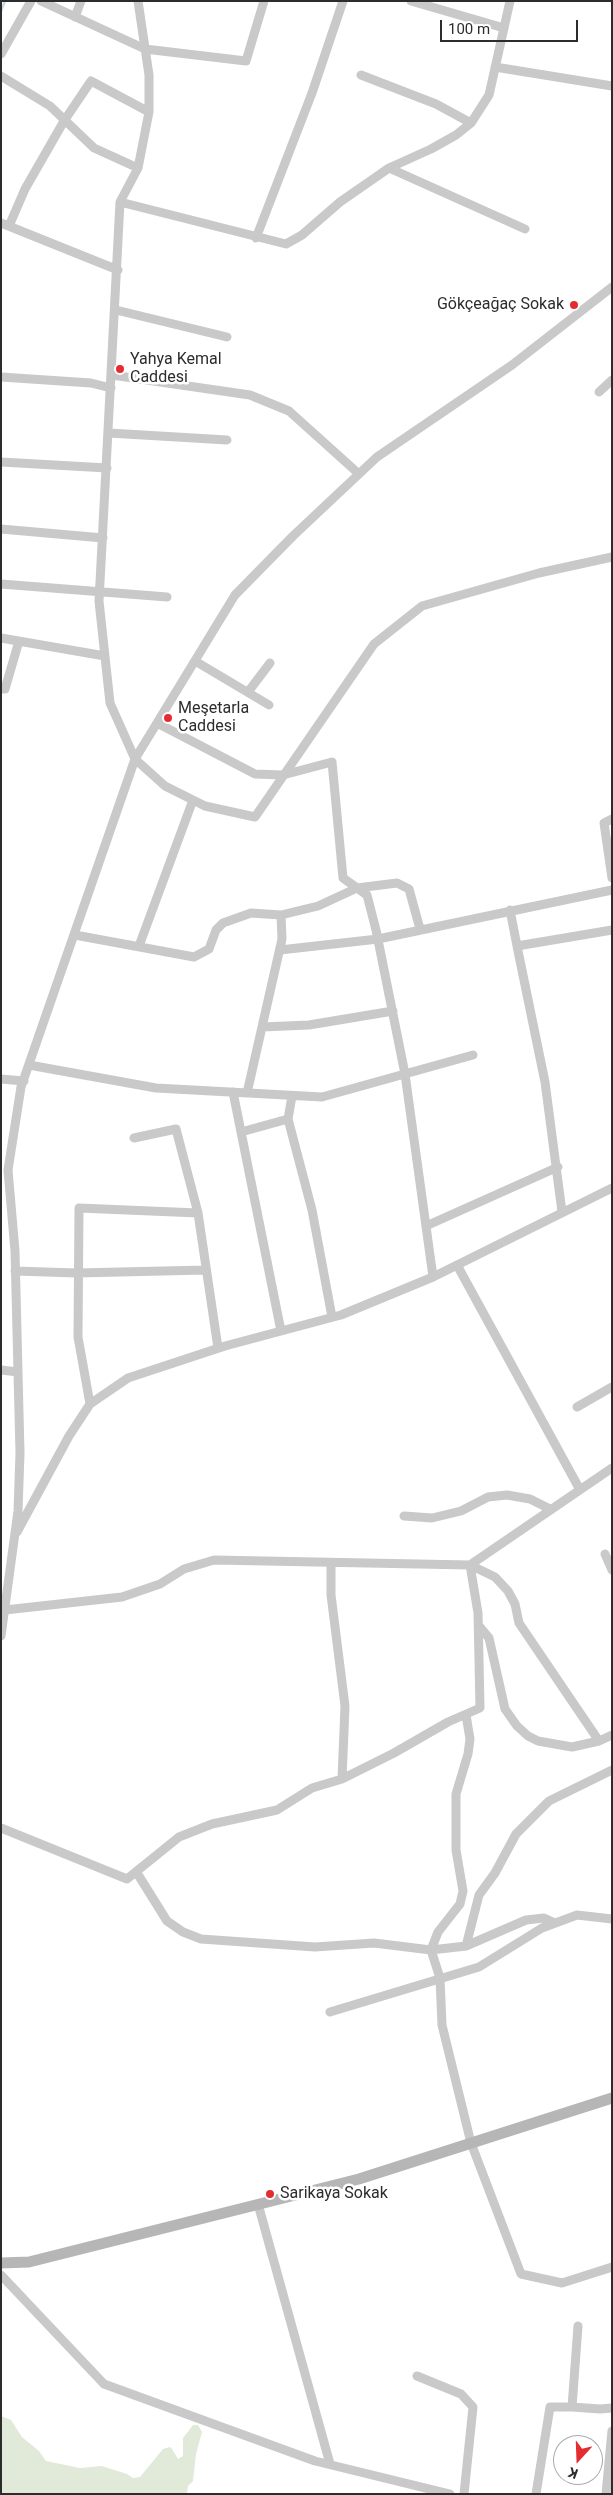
<!DOCTYPE html>
<html>
<head>
<meta charset="utf-8">
<style>
	body { margin:0 }
	#map { position:relative; width:613px; height:2495px; overflow:hidden; background:#fff; font-family:Roboto,sans-serif }
	canvas { display:block }
	.frame { position:absolute; inset:0; border:2px solid #2c2c2c; pointer-events:none }
	.north { position:absolute; left:553px; top:2435px; width:50px; height:50px; box-sizing:border-box; background:#fff; border:1px solid #ababab; border-radius:50%; rotate:200deg; font-size:14px; font-weight:700; line-height:20px; text-align:center; color:#2c2c2c }
	.north::after { content:''; display:block; margin:auto; width:18px; height:22px; background:#e52c30; clip-path:polygon(50% 0,100% 100%,50% 72%,0 100%) }
	.scale { position:absolute; left:440px; top:20px; width:138px; height:22px; box-sizing:border-box; border:2px solid #2c2c2c; border-top:0; padding-left:6px; font-size:15px; line-height:18px; white-space:nowrap; color:#2c2c2c; -webkit-text-stroke:4px #fff; paint-order:stroke }
</style>
</head>
<body>
<div id="map">
<canvas width="613" height="2495"></canvas>
<div class="frame"></div>
<div class="north">K</div>
<div class="scale">100 m</div>
</div>
<script>
const ctx = document.querySelector('canvas').getContext('2d');
ctx.lineJoin = 'round';
function fill(path, color) { ctx.fillStyle = color; ctx.fill(path, 'evenodd'); }
const poly = rows => new Path2D(rows.map(r => 'M' + r).join(''));
function strokePath(path, color, width, dash) { ctx.strokeStyle = color; ctx.lineWidth = width; ctx.lineCap = dash ? 'butt' : 'round'; ctx.setLineDash(dash || []); ctx.stroke(path); }
function label(font, color, halo, rows, align = 'center') {
  ctx.font = font + ' Roboto,sans-serif'; ctx.lineWidth = 5; ctx.setLineDash([]); ctx.textBaseline = 'middle'; ctx.strokeStyle = halo; ctx.fillStyle = color; for (const [text, x, y, turn = 0] of rows) {
    ctx.save(); ctx.translate(x, y); ctx.rotate((+turn || 0) * Math.PI / 180); ctx.textAlign = isNaN(turn) ? turn : align; if (halo) ctx.strokeText(text, 0, 0); ctx.fillText(text, 0, 0); ctx.restore();
  }
}
fill(poly([
	[1,2416,11,2420,22,2437,39,2451,46,2461,80,2468,102,2466,127,2474,133,2478,140,2477,163,2449,170,2447,172,2449,178,2459,183,2456,183,2438,193,2425,198,2425,202,2432,196,2454,193,2481,188,2486,187,2494,1,2494]
]), '#e1ead9');
strokePath(poly([
	[1,11,5,1]
]), '#c4daea', 2.5);
strokePath(poly([
	[41,1,145,49,246,61,264,1],
	[138,1,149,75,149,112,138,168,120,202,99,601,110,703,135,759,165,786,205,806,255,817,374,644,422,606,539,573,612,557],
	[411,1,504,28],
	[75,17,81,1],
	[1,54,31,1],
	[495,67,612,86],
	[361,75,436,104,471,123],
	[1,76,50,106,94,148,138,168],
	[389,168,525,229],
	[120,202,286,244,302,235,340,202,389,168,431,149,456,135,471,123,489,95,510,1],
	[1,223,118,270],
	[9,226,25,189,64,121,91,81,149,112],
	[256,238,312,93,343,1],
	[116,310,227,337],
	[112,375,250,395,289,411,359,474],
	[1,377,91,383,111,388],
	[599,392,612,380],
	[109,433,227,440],
	[1,462,107,468],
	[1,529,103,538],
	[1,584,167,597],
	[1,638,105,656],
	[195,661,269,705],
	[1,689,5,689,19,641],
	[248,692,270,663],
	[157,723,255,774,283,775,332,762,343,878,367,895,376,930,405,1074,433,1277],
	[612,819,604,823,612,878],
	[510,910,517,946],
	[75,935,194,957,209,949,216,930,223,923,251,913,281,915,318,906,357,888,397,883,409,889,420,929],
	[139,946,193,800],
	[280,950,378,939,612,890],
	[262,1027,309,1025,393,1011],
	[29,1065,156,1088,322,1097,473,1055],
	[1,1079,24,1081],
	[233,1092,281,1331],
	[247,1093,282,939,281,915],
	[292,1096,288,1119,312,1210,332,1317],
	[241,1132,288,1119],
	[134,1138,176,1129,198,1213,218,1348],
	[562,1212,545,1082,517,946,612,930],
	[426,1226,558,1167],
	[457,1265,579,1488],
	[15,1271,77,1273,206,1270],
	[1,1370,18,1372],
	[90,1404,78,1337,79,1208,198,1213],
	[577,1407,612,1387],
	[404,1516,432,1518,461,1511,488,1497,507,1495,530,1499,550,1509],
	[17,1532,69,1436,90,1404,128,1378,225,1346,341,1315,433,1277,612,1188],
	[605,1554,612,1570],
	[331,1564,331,1595,345,1706,342,1779],
	[470,1565,612,1468],
	[5,1610,122,1597,160,1584,184,1569,214,1560,470,1565,495,1577,508,1591,515,1604,519,1623,599,1741],
	[479,1626,489,1638,505,1709,517,1726,528,1736,538,1741,572,1747,599,1741,612,1735],
	[1,1636,18,1511,20,1453,15,1251,8,1170,21,1087,135,759,235,595,293,536,377,457,512,365,612,287],
	[466,1715,470,1739,468,1754,456,1794,456,1850,463,1891,460,1904,438,1932,431,1950,440,1978,442,2025,471,2143,521,2274,562,2283,612,2267],
	[1,1828,127,1879,179,1837,212,1824,277,1810,312,1788,342,1779,394,1753,448,1722,480,1708,478,1613,470,1565],
	[137,1873,167,1921,183,1932,201,1939,315,1947,374,1943,431,1950,466,1946,526,1920,544,1918,555,1923],
	[466,1946,479,1895,495,1873,516,1834,549,1801,612,1770],
	[330,2012,479,1967,542,1928,577,1915,612,1919],
	[258,2204,330,2464],
	[1,2275,104,2384,315,2461,450,2494],
	[417,2376,461,2394,473,2407,464,2494],
	[572,2407,600,2409,612,2408],
	[536,2494,550,2407,572,2407,578,2326],
	[606,2494,612,2431]
]), '#c9c9c9', 9);
strokePath(poly([
	[1,2263,29,2262,359,2179,612,2098]
]), '#b6b6b6', 11);
for (const [x, y, r, color] of [
	[574,305,5,"#e52c30"],
	[120,369,5,"#e52c30"],
	[168,718,5,"#e52c30"],
	[270,2194,5,"#e52c30"]
]) { const dot = new Path2D(); dot.arc(x, y, r, 0, 2 * Math.PI); ctx.fillStyle = color; ctx.fill(dot); strokePath(dot, '#fff', 2); }
label('16px', '#2c2c2c', '#fff', [
	["Gökçeağaç Sokak",564,305,"right"],
	["Yahya Kemal",130,360],
	["Caddesi",130,378],
	["Meşetarla",178,709],
	["Caddesi",178,727],
	["Sarikaya Sokak",280,2194]
], 'left');
</script>
</body>
</html>
